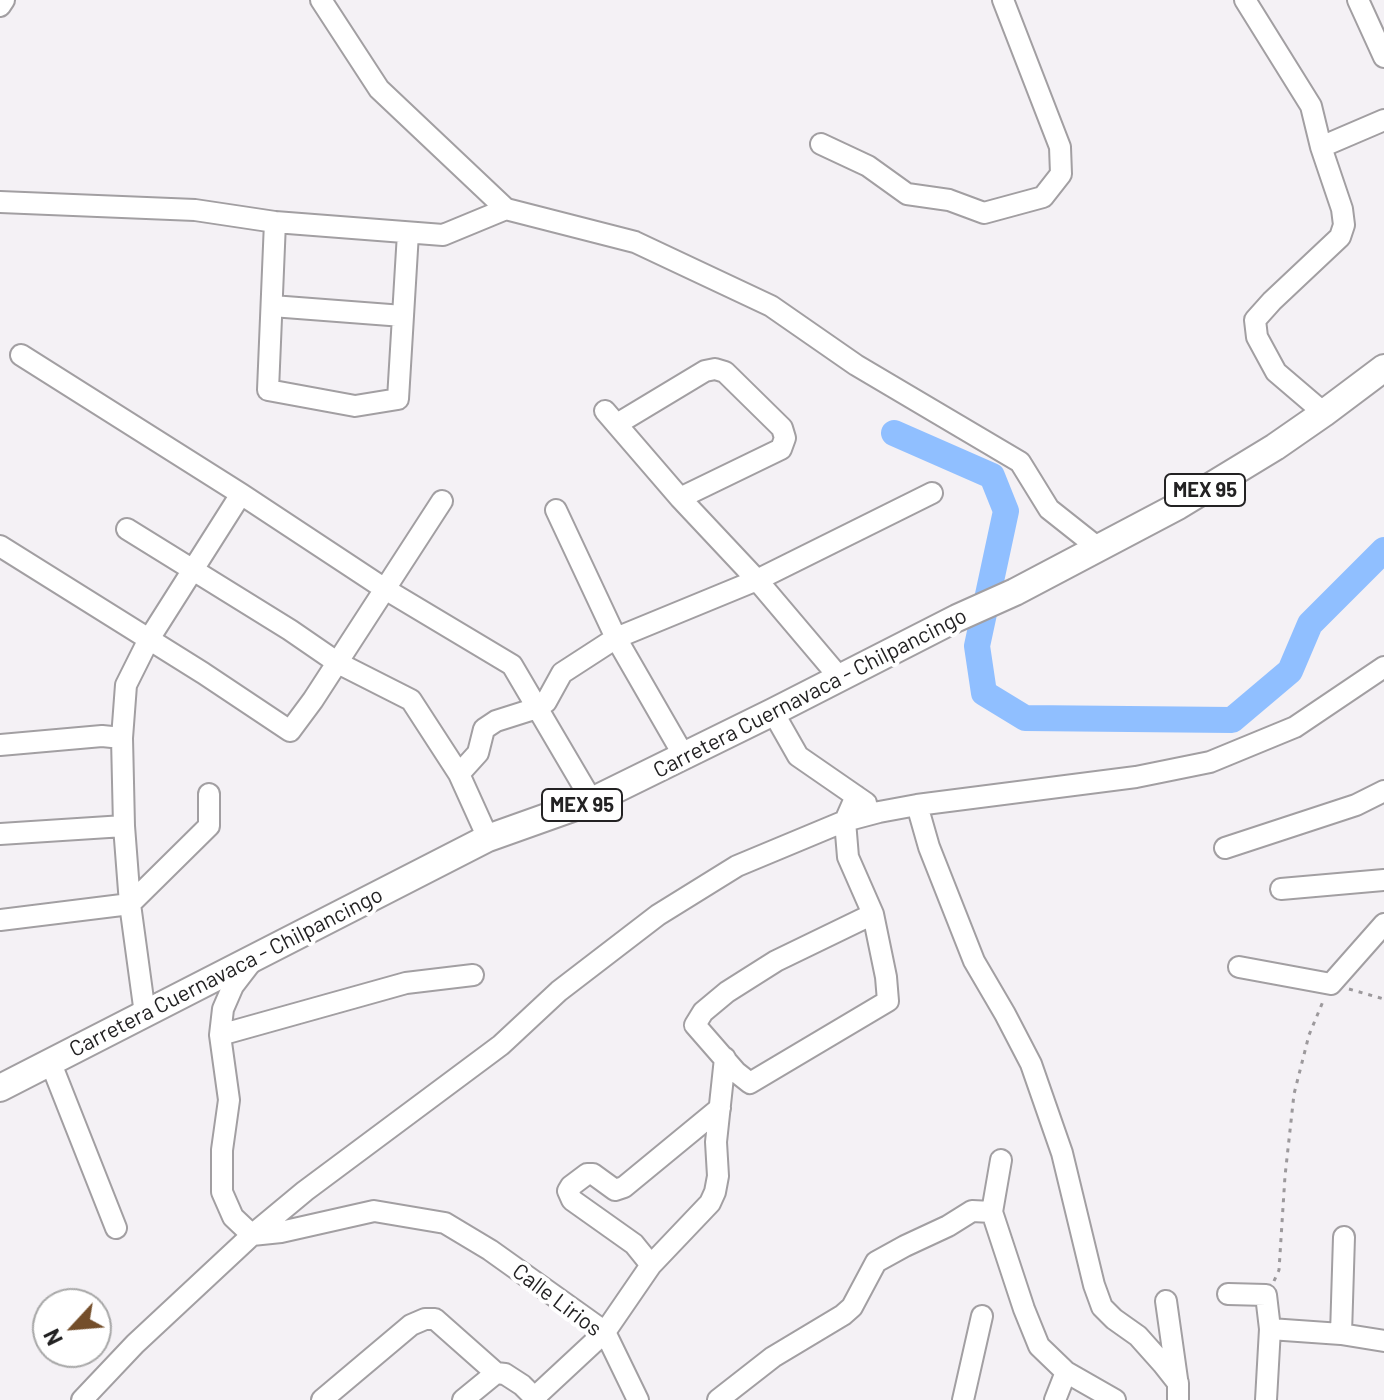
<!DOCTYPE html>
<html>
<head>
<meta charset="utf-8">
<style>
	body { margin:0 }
	#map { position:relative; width:1384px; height:1400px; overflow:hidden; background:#f4f1f5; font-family:Barlow,sans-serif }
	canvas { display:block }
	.north { position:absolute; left:32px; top:1288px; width:80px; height:80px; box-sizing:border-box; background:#fff; border:2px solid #a7a7a7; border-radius:50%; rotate:244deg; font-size:22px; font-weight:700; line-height:32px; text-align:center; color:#232223 }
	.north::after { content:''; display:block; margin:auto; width:28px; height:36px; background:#744e2a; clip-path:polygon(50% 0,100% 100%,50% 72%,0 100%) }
</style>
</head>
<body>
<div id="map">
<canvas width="1384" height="1400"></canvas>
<div class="north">N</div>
</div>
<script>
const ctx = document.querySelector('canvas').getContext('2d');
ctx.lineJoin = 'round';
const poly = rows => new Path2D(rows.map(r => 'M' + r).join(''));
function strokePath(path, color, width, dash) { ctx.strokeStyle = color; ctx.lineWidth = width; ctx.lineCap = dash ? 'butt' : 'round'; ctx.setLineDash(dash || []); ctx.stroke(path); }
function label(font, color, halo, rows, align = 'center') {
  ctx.font = font + ' Barlow,sans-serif'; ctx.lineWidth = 8; ctx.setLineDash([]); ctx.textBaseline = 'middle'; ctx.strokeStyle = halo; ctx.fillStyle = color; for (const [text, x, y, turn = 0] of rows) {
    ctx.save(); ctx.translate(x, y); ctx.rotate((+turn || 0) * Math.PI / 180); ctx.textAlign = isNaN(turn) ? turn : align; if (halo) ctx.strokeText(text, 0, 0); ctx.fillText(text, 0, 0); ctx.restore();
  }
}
strokePath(poly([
	[894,433,992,476,1006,511,977,646,984,693,1025,718,1232,720,1290,671,1310,624,1384,550]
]), '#90bfff', 26);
const minor = poly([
	[321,0,379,89,506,209],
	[1245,0,1311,106,1321,147,1342,209,1344,225,1340,237,1272,301,1255,320,1257,337,1276,372,1324,413],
	[1358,0,1384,57],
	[0,6,4,0],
	[821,144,868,166,907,194,949,200,984,213,1043,197,1061,174,1060,147,1003,0],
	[1321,147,1384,120],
	[0,202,195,210,275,222,443,235,506,209,635,242,771,306,856,365,1020,462,1049,509,1097,547],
	[275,222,268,390,355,406,398,399,408,233],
	[272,306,403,316],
	[21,355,241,494,385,589,512,665,592,801],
	[605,411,680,498,757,580,840,678],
	[617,424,705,371,715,369,725,372,782,428,785,438,781,449,680,498],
	[556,510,616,638,684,756],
	[127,529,290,630,338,663,411,700,459,774],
	[0,546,203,673,290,731,313,700,442,501],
	[773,712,798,756,866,803],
	[0,745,102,736,122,738],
	[856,796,845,821,848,857,873,914,886,977,888,1001,750,1083,736,1072,695,1025,703,1012,727,992,776,961,873,914],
	[917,805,929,847,974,961,1005,1014,1031,1064,1062,1153,1094,1285,1102,1307,1114,1319,1138,1336,1163,1364,1178,1383,1178,1400],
	[0,834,124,826],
	[488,838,459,774,478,753,484,729,496,721,537,708,546,702,562,673,616,638,757,580,932,493],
	[1225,848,1356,805,1384,791],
	[1281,889,1384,880],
	[0,920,130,904,209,826,209,794],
	[253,960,233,986,223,1009,220,1035,229,1100,222,1150,222,1192,233,1217,252,1235,281,1232,374,1211,445,1223,490,1250,605,1332,638,1400],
	[1239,967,1331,984,1384,924],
	[145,1014,130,904,124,826,122,738,126,685,149,639,241,494],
	[220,1035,406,983,473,975],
	[50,1061,116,1228],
	[992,1212,1001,1160],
	[651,1265,634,1244,572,1200,568,1191,571,1186,587,1174,593,1174,615,1190,624,1187,720,1108],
	[1228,1294,1266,1295,1270,1329,1266,1400],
	[1166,1301,1177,1379],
	[1270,1329,1341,1334,1384,1341],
	[1341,1334,1344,1237],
	[535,1397,605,1332,651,1265,710,1203,715,1192,718,1176,716,1142,725,1058],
	[82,1400,135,1344,252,1235,305,1191,501,1045,559,991,658,915,737,866,845,821,879,812,917,805,1136,777,1210,762,1295,727,1384,667],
	[322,1400,411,1325,425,1319,435,1319,496,1373,505,1374,522,1385,537,1400],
	[463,1400,496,1373],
	[718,1400,773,1357,843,1315,852,1307,876,1262,905,1246,948,1226,972,1211,992,1212,1024,1309,1039,1346,1066,1372,1115,1400],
	[963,1400,982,1316],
	[1055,1400,1066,1372]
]);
const major = poly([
	[0,1088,488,838,592,801,773,712,957,618,1015,592,1178,506,1275,447,1324,413,1384,368]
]);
strokePath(minor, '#a29fa2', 24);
strokePath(major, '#a29fa2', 30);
strokePath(poly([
	[1349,989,1384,999],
	[1274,1281,1279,1270,1285,1176,1294,1094,1309,1035,1324,999]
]), '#9c999c', 3, [4, 6]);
strokePath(minor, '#fff', 20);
strokePath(major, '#fff', 26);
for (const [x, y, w] of [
	[1205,490,80],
	[582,805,80]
]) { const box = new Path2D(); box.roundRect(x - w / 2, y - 16, w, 32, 6); ctx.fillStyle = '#fff'; ctx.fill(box); strokePath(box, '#232223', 2); }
label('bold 20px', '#232223', null, [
	["MEX 95",1205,490],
	["MEX 95",582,805]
]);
label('22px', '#232223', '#fff', [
	["Carretera Cuernavaca - Chilpancingo",810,693,-27],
	["Carretera Cuernavaca - Chilpancingo",226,972,-27],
	["Calle Lirios",557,1300,37]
]);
</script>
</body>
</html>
